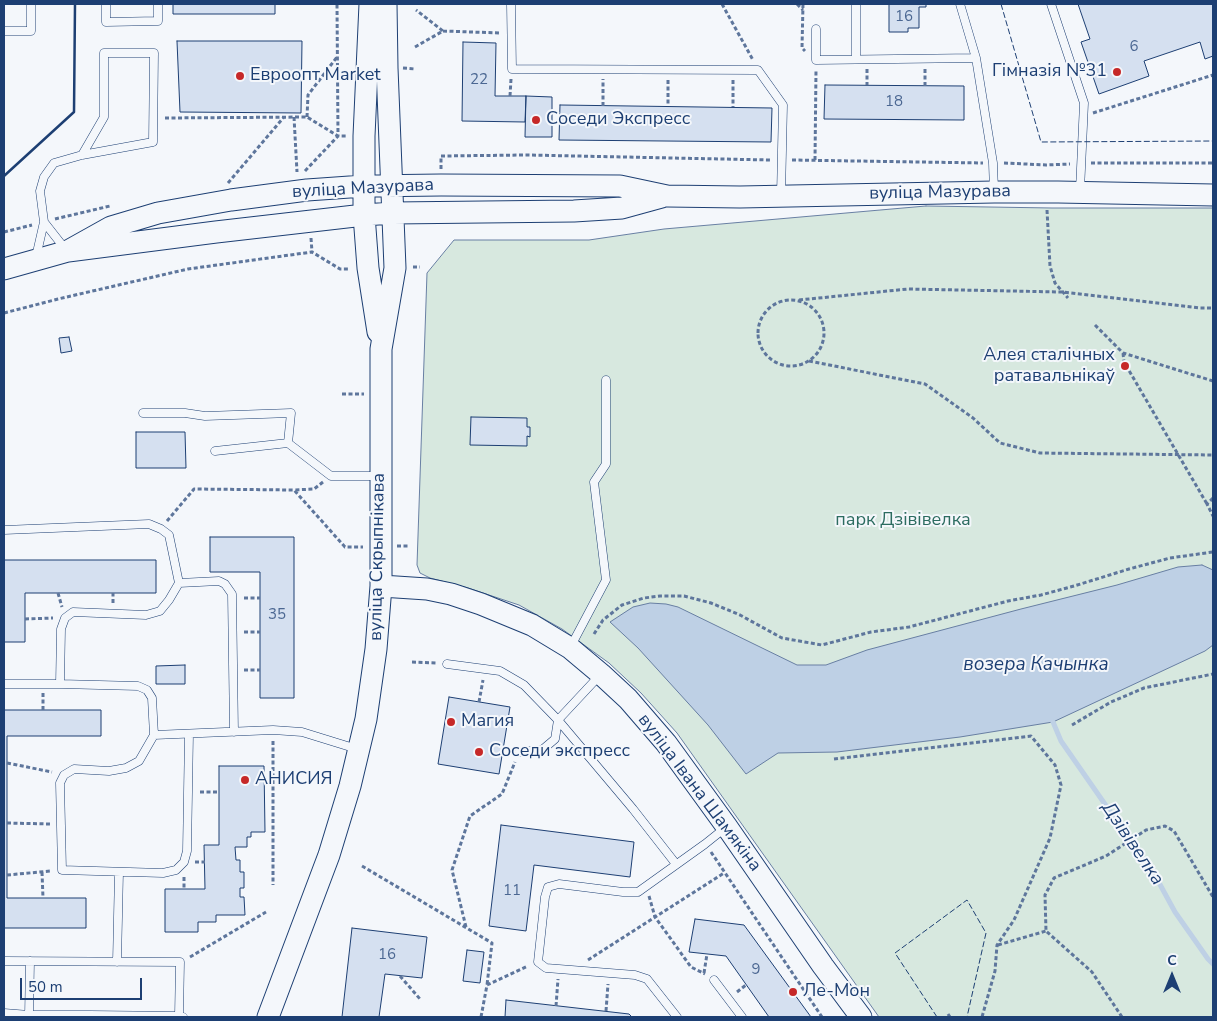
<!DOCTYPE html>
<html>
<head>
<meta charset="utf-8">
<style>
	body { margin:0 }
	#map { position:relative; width:1217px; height:1021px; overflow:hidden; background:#f4f7fb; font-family:"Nunito Sans",sans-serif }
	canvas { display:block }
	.frame { position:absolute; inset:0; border:5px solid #1d3f73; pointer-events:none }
	.north { position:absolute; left:1147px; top:951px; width:50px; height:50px; -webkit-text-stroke:4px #f4f7fb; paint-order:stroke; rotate:0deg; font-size:14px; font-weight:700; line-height:20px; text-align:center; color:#1d3f73 }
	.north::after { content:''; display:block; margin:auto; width:18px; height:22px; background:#1d3f73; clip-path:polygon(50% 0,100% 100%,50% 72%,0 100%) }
	.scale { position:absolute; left:20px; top:978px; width:122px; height:22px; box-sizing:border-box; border:2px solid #1d3f73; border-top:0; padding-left:6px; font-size:15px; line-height:18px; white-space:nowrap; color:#1d3f73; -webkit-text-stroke:4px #f4f7fb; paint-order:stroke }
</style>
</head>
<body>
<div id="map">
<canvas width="1217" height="1021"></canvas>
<div class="frame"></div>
<div class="north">С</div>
<div class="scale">50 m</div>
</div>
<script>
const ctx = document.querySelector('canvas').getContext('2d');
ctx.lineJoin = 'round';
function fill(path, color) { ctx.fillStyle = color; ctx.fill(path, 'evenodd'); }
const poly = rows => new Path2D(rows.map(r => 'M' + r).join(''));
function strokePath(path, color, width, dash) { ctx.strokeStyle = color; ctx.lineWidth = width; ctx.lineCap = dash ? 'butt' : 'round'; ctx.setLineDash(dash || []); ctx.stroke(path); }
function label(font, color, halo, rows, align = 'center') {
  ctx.font = font + ' "Nunito Sans",sans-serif'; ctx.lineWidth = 4; ctx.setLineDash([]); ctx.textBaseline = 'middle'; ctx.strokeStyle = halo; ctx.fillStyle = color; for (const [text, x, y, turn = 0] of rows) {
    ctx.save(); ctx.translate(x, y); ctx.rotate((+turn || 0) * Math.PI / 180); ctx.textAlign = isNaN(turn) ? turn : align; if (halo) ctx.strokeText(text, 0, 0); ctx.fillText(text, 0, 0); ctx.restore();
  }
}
const green = poly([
	[926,206,1052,208,1213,208,1213,1017,879,1017,677,733,641,693,609,663,562,629,519,605,468,588,430,578,420,573,417,565,427,273,454,240,589,240,664,229,926,206]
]);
fill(green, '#d7e8df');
strokePath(green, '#687fa3', 1);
const water = poly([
	[1202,565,1213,570,1213,645,1205,651,1053,722,960,737,837,752,778,753,746,774,708,725,638,648,610,622,633,607,650,603,666,604,678,607,797,665,826,665,867,650,1021,609,1117,585,1178,567,1202,565]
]);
fill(water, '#bed0e5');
strokePath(water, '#687fa3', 1);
strokePath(poly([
	[1053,722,1061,741,1157,879,1175,912,1208,959,1213,964]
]), '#bed0e5', 5);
const building = poly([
	[173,4,275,4,275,14,173,14,173,4],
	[889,4,926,4,926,7,919,7,919,28,908,28,908,32,889,32,889,4],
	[1078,4,1213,4,1213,56,1205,59,1200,42,1144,61,1149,76,1099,94,1081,42,1090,39,1078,4],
	[177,41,302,41,301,113,180,112,177,41],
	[463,42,496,43,495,96,526,96,525,122,462,121,463,42],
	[825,85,964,86,964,120,824,119,825,85],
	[526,96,552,97,552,137,525,137,526,96],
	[560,105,772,108,771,142,559,140,560,105],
	[69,337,72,351,61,353,59,338,69,337],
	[471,417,527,418,527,427,530,427,530,437,527,436,527,446,470,445,471,417],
	[136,432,185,432,186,468,136,468,136,432],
	[210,537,294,537,294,698,260,698,260,572,210,572,210,537],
	[4,560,156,560,156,593,25,593,25,642,4,642,4,560],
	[185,665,185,684,156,684,156,666,185,665],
	[449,697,510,707,499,774,438,764,449,697],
	[4,710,101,710,101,736,7,736,7,898,86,898,86,928,4,928,4,710],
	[219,766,264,766,265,832,251,832,251,837,247,837,247,847,235,847,236,860,240,860,240,872,244,872,244,888,240,888,240,897,244,897,245,915,216,915,216,922,198,922,198,932,165,932,165,889,205,889,204,845,219,845,219,766],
	[501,825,634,842,630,877,534,865,526,931,489,926,501,825],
	[695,919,744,925,811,1017,769,1017,726,956,689,952,695,919],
	[352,928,427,937,422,978,385,974,379,1017,342,1017,352,928],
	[467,950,484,952,480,983,463,981,467,950],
	[506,1000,629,1014,632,1017,505,1017,506,1000]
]);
fill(building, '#d5e0f0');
strokePath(building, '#1d3f73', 1);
const lane = poly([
	[106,4,106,22,158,21,158,4],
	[511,4,512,69,758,70,783,105,781,195],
	[960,4,976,58,993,163,994,191],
	[1051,4,1084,103,1080,190],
	[816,29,816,60,976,58],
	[4,31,31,31,31,4],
	[856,59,856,4],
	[44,222,66,250],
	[36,257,44,222,40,191,44,177,54,163,82,155,153,142,154,53,104,53,104,117,82,155],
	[143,413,185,413,205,416,291,413,288,443,215,451],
	[288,443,331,476,379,476],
	[4,530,149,524,161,529,169,535,179,583,169,600,160,611,146,615,73,612,65,618,61,629,60,684],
	[179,583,219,581,225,584,232,594,234,732],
	[571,646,606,580,594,482,606,464,606,380],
	[447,664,500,671,524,685,558,720,633,809,676,864],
	[4,684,60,684,138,686,147,690,152,698,154,735,139,761,126,768,109,771,74,769,64,775,60,783,62,870,163,873,176,870,184,862,187,851,189,734],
	[154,735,273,730,302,732,357,749],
	[519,752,542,750,555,739,558,720,600,675],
	[4,961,180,962,179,1016],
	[117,962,119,872],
	[714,980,742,1017],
	[4,1013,29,1015,90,1015,179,1016,183,1017],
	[29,1017,30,961],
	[677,1017,647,979,635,975,546,968,538,962,545,897,548,887,559,884,623,892,638,892,705,844,725,828]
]);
const secondary = poly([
	[370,4,364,136,364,215,368,268,378,332],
	[68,251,111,227,158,213,231,200,307,190,364,186,441,185,620,186,667,196,740,197,994,192,1058,192,1213,195],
	[4,269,68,251,216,232,364,215,393,213,574,211,622,208,662,197],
	[381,586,427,589,451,594,481,604,532,625,570,648,601,674,628,699,666,743,727,827,823,966,861,1017],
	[268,1017,329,855,350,786,366,719,376,649,381,586,381,349,395,268,387,68,386,4]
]);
strokePath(lane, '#1d3f73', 9);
strokePath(secondary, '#1d3f73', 23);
strokePath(poly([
	[722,4,753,60],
	[797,4,803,10],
	[803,4,802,48,805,51],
	[443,31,500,33],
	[415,47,443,31,416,10],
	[403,68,415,69],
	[867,69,867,85],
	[925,69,925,86],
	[668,80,668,106],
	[733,80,733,107],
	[510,96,511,79],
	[603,106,603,79],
	[1093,113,1213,75],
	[294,117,297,172],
	[307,117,308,95,337,57],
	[165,118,307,117,338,136,348,136],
	[792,160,983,163],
	[815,160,816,70],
	[1004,163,1046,165,1070,164],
	[1091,163,1213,163],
	[441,169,441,156,527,155,770,160],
	[305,171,338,136,337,4],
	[228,183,284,117],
	[1047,210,1050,266,1055,283,1068,298],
	[55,219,110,206],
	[4,232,32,225],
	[311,238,312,252],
	[413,267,420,267],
	'758 333a33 33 0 1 1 66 0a33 33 0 1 1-66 0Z',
	[799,300,908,289,1062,292,1200,308,1213,308],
	[4,313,58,299,188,269,312,252,340,269,350,269],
	[1095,325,1123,353,1213,381],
	[1123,353,1124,362,1207,504],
	[809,361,925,384,973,418,1000,443,1040,453,1213,455],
	[342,394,364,394],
	[323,482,314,489,294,490,345,547,363,547],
	[1213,498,1207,504,1213,516],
	[167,521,194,489,294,490],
	[397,546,409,546],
	[58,593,62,607],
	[244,598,260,598],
	[113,603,113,593],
	[25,619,53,618],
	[244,632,260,632],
	[594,634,603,620,622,605,644,598,660,596,684,596,711,603,740,615,782,638,822,645,871,632,909,627,1008,601,1041,595,1074,586,1129,569,1170,558,1213,552],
	[412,662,437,663],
	[244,670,260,670],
	[43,693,43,710],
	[479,702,483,680],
	[1072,725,1111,702,1144,688,1213,674],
	[273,741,273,885],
	[834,759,1031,736,1055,765,1061,785,1050,838,1014,920,997,945,995,971,982,1017],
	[7,763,52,772],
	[200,792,219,792],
	[7,823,51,824],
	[711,852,822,1017],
	[195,862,205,862],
	[362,866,492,943,487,985],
	[42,872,43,898],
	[7,875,51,871],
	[184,877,184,889],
	[649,896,655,917,691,967,705,974],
	[466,927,452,870,470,816,502,794,515,762],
	[998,945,1046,931],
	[190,957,266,912],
	[588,960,724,873],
	[704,973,707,954],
	[400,976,420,999],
	[737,992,746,985],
	[556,1006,558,979],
	[606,1011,608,984],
	[948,1014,950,1017],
	[481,1017,487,985,528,966],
	[1122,1017,1092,972,1046,931,1045,895,1054,878,1106,856,1146,830,1165,826,1174,831,1213,897]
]), '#5e769c', 3, [4, 2.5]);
strokePath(lane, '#f4f7fb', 8);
strokePath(secondary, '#f4f7fb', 21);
strokePath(poly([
	[1001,4,1041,142,1213,141],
	[937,1017,895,953,967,900,986,933,967,1017]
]), '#1d3f73', 1, [6, 2.5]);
strokePath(poly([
	[4,176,74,112,75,4]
]), '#1d3f73', 2.5);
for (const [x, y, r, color] of [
	[1117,72,5,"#c62828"],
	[240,76,5,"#c62828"],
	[536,120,5,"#c62828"],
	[1125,366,5,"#c62828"],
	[451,722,5,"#c62828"],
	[479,752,5,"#c62828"],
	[245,780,5,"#c62828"],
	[793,992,5,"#c62828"]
]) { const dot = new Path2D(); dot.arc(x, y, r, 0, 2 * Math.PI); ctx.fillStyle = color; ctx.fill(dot); strokePath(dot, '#f4f7fb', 2); }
label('15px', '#4b6792', null, [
	["16",904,17],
	["6",1134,47],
	["22",479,80],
	["18",894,102],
	["35",277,615],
	["11",512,891],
	["16",387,955],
	["9",756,970]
]);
label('18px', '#1d3f73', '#f4f7fb', [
	["Гімназія №31",1107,72,"right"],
	["Евроопт Market",250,76],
	["Соседи Экспресс",546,120],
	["Алея сталічных",1115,356,"right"],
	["ратавальнікаў",1115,377,"right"],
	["Магия",461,722],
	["Соседи экспресс",489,752],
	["АНИСИЯ",255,780],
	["Ле-Мон",803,992]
], 'left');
label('18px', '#1d3f73', '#f4f7fb', [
	["вуліца Мазурава",363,189,-3],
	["вуліца Мазурава",940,193,-1],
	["вуліца Скрыпнікава",378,557,-89],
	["вуліца Івана Шамякіна",699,793,53]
]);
label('18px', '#2c6c60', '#f4f7fb', [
	["парк Дзівівелка",903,521]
]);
label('italic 19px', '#1d3f73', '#f4f7fb', [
	["возера Качынка",1036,665],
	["Дзівівелка",1132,844,56]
]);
</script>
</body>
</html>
